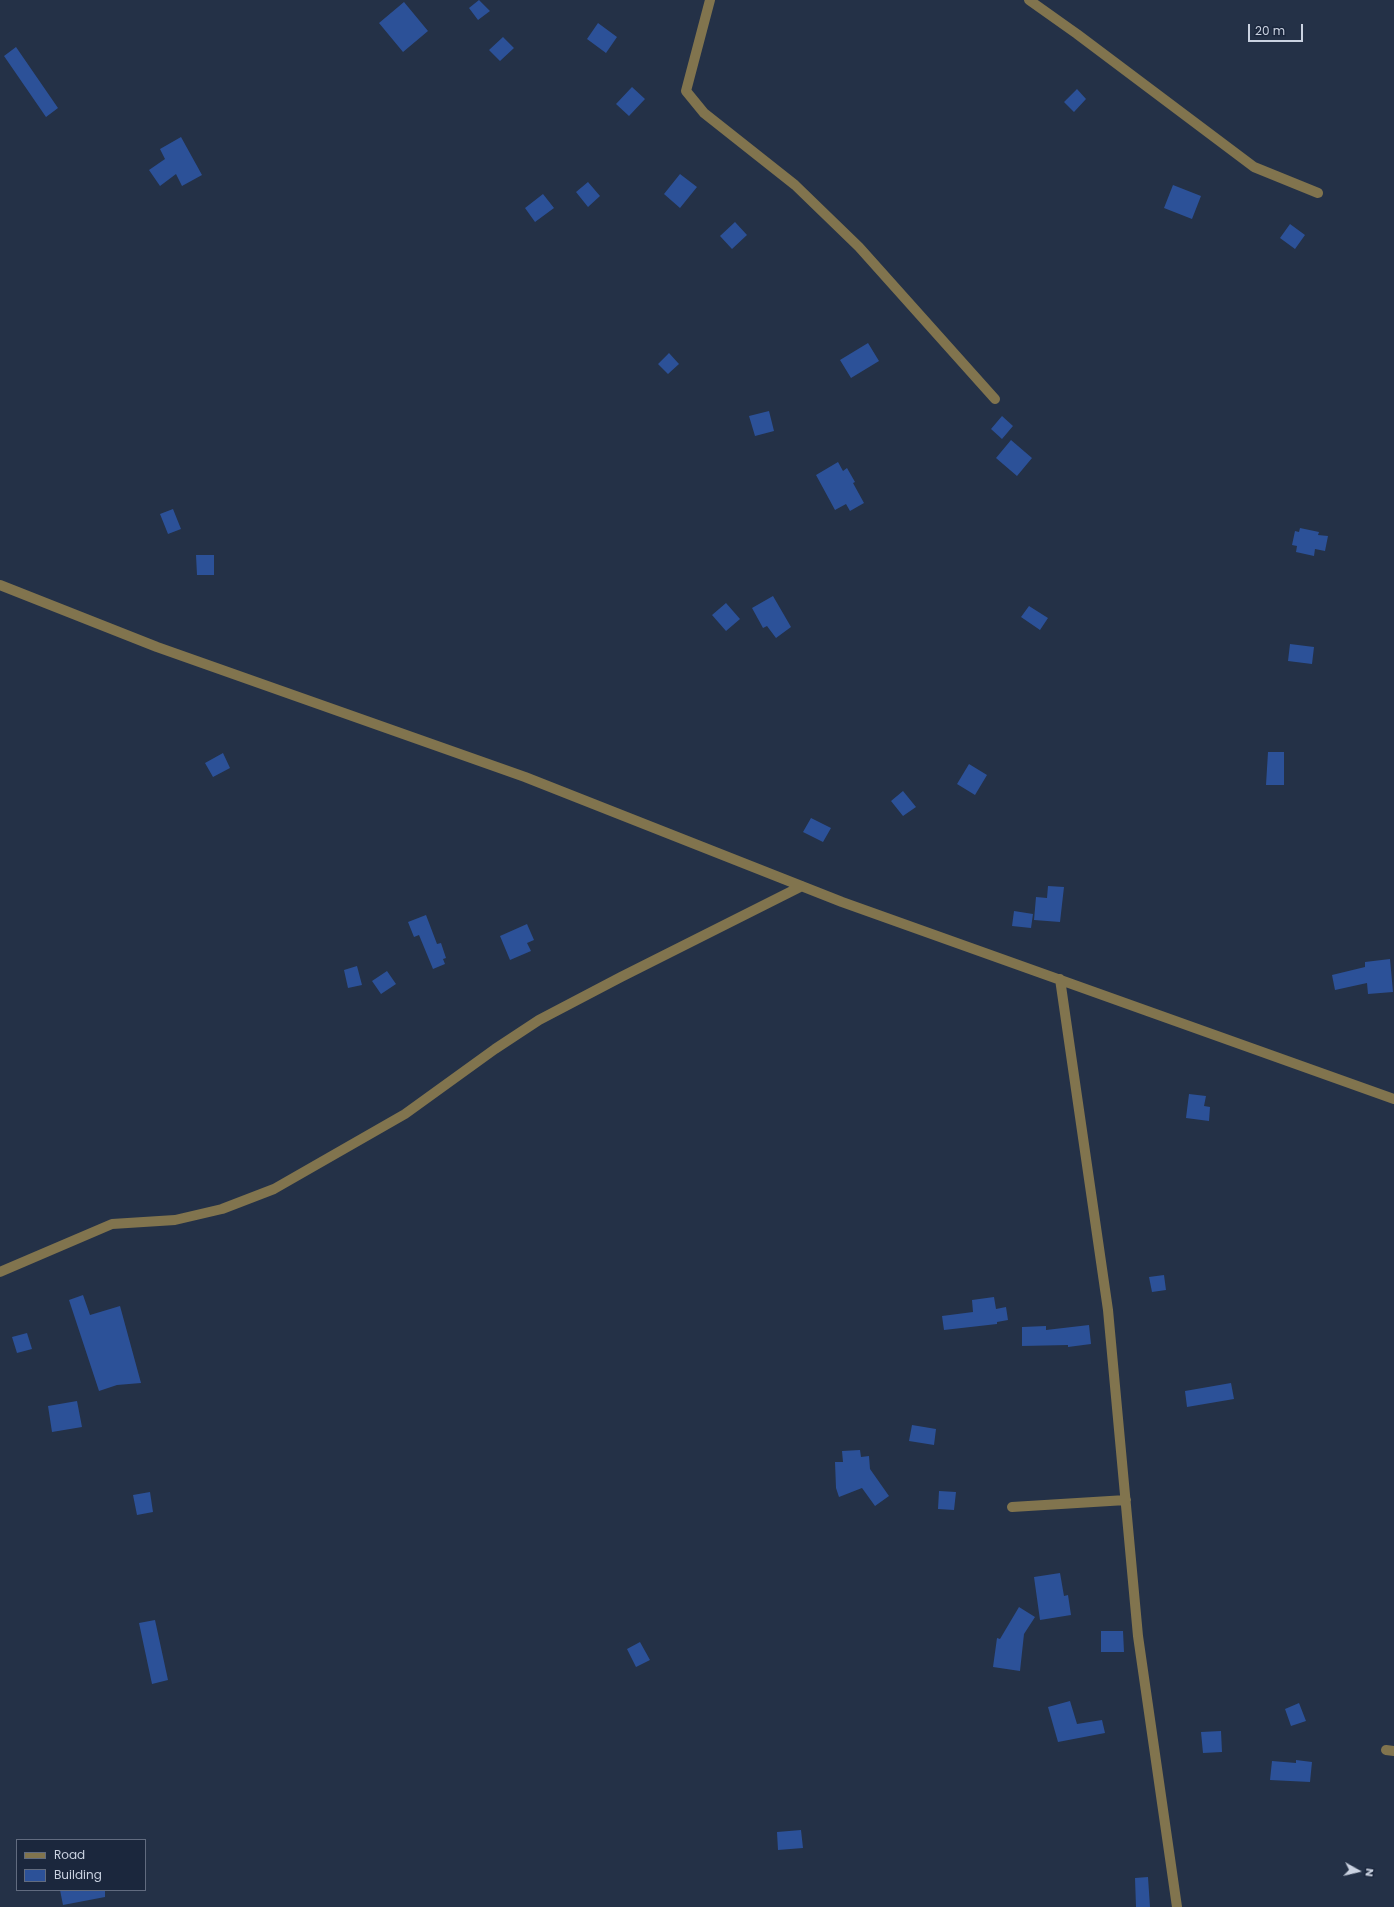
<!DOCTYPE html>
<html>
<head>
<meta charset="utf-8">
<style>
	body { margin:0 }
	#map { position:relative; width:1394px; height:1907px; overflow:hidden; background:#243147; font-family:Poppins,sans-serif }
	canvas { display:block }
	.legend { position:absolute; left:16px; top:1839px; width:130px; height:52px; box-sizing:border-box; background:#1b273d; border:1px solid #616b7f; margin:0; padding:5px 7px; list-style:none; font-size:12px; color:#cad2e1 }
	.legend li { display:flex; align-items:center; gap:8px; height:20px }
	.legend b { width:20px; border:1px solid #616b7f }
	.north { position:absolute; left:1338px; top:1851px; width:40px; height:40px; -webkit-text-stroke:3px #1b273d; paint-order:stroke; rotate:98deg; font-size:11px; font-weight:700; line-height:16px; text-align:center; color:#cad2e1 }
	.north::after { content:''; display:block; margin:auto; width:14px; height:18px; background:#cad2e1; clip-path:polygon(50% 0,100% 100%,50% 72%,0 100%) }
	.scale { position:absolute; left:1248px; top:24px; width:55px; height:18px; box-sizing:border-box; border:2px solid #cad2e1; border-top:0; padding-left:5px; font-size:12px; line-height:14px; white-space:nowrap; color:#cad2e1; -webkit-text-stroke:3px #1b273d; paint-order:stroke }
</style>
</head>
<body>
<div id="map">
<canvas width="1394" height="1907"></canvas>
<ul class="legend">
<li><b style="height:5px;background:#81744e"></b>Road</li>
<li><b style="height:11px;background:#2c5198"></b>Building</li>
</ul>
<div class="north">N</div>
<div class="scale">20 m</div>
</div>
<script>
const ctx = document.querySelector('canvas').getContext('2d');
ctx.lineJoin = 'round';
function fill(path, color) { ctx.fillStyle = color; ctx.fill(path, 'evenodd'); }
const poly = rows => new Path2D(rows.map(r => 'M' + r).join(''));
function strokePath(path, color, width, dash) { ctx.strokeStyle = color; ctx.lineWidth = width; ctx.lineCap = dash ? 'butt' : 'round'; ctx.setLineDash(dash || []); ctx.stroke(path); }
fill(poly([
	[479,0,490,11,478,20,469,8],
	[404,2,428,31,403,52,379,23],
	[598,23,617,37,606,53,587,39],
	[503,37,514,48,500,61,489,50],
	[16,47,58,108,46,117,4,56],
	[632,87,645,99,629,116,616,104],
	[1077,89,1086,99,1074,112,1064,102],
	[181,137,202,175,182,186,176,174,160,186,149,170,165,159,160,149],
	[680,174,697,187,680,208,664,194],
	[588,182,600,196,588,207,576,192],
	[1173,185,1201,196,1192,219,1164,208],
	[543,194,554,208,535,222,525,208],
	[735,222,747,235,732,249,720,236],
	[1290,224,1305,235,1295,249,1280,238],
	[868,343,879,361,851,378,840,360],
	[669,353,679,364,668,374,658,364],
	[769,411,774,431,755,436,749,416],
	[1002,416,1013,426,1002,439,991,429],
	[1011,440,1032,458,1017,476,996,458],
	[838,462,843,471,847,468,855,482,853,483,864,503,850,511,846,504,835,510,816,475],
	[173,509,181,529,168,534,160,514],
	[1300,528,1319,532,1318,535,1328,536,1325,551,1315,549,1314,556,1296,552,1297,546,1292,545,1295,531,1299,532],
	[196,555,214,555,214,575,197,575],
	[773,596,791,627,776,638,767,626,763,628,752,608],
	[726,603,740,619,726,631,712,615],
	[1029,606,1048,618,1040,630,1021,617],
	[1290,644,1314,647,1312,664,1288,661],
	[1268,752,1284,752,1284,785,1266,785],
	[223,753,230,768,213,777,205,763],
	[969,764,987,775,975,795,957,784],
	[903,791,916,807,903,816,891,801],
	[811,818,831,828,823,842,803,832],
	[1048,886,1064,887,1060,922,1034,920,1036,897,1047,898],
	[1014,911,1033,914,1031,928,1012,926],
	[426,915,437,944,441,943,446,958,443,959,445,964,433,969,419,935,414,937,408,922],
	[527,924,534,940,527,943,531,951,510,960,500,936],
	[1390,959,1393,992,1368,994,1367,983,1335,990,1332,975,1365,967,1365,962],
	[357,966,362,985,348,988,344,970],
	[387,971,396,984,381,994,372,981],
	[1189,1094,1206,1096,1204,1106,1210,1107,1209,1121,1186,1118],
	[1164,1275,1166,1290,1152,1292,1149,1277],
	[83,1295,90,1315,120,1306,141,1383,117,1385,99,1391,69,1300],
	[994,1297,996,1309,1006,1307,1008,1320,997,1322,997,1324,944,1330,942,1316,973,1312,972,1300],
	[1089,1325,1091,1344,1068,1347,1068,1345,1022,1346,1022,1327,1046,1326,1046,1330],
	[27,1333,32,1349,17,1353,12,1337],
	[1231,1383,1234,1399,1187,1407,1185,1391],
	[77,1401,82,1427,52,1432,48,1406],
	[912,1425,936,1429,934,1445,909,1441],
	[860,1450,861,1457,869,1456,870,1469,889,1496,875,1506,862,1488,839,1497,836,1488,835,1462,843,1462,842,1451],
	[939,1491,956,1492,954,1510,938,1509],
	[150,1492,153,1512,137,1515,133,1495],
	[1060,1573,1064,1596,1068,1595,1071,1615,1040,1620,1034,1577],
	[1019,1607,1035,1617,1024,1634,1020,1671,993,1667,997,1638,1000,1639],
	[155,1620,168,1680,152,1684,139,1623],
	[1101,1631,1123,1631,1124,1652,1101,1652],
	[640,1642,650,1660,636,1667,627,1649],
	[1070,1701,1077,1724,1102,1720,1105,1733,1058,1742,1048,1707],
	[1299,1703,1306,1721,1291,1726,1285,1709],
	[1221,1731,1222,1752,1203,1753,1201,1732],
	[1296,1760,1312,1762,1310,1782,1270,1780,1272,1761,1296,1763],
	[801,1830,803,1848,778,1850,777,1832],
	[1148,1877,1150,1907,1136,1907,1135,1878],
	[60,1890,105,1890,105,1897,63,1905]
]), '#2c5198');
strokePath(poly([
	[710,0,686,91,704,113,795,185,859,247,995,399],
	[1029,0,1077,34,1254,167,1318,193],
	[0,585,157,647,525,777,842,902,1394,1099],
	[1060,979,1108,1310,1138,1636,1177,1907],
	[0,1272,112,1224,175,1220,222,1209,274,1189,405,1114,495,1049,539,1020,621,977,802,886],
	[1012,1507,1126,1500],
	[1386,1750,1394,1751]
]), '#81744e', 10);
</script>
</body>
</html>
